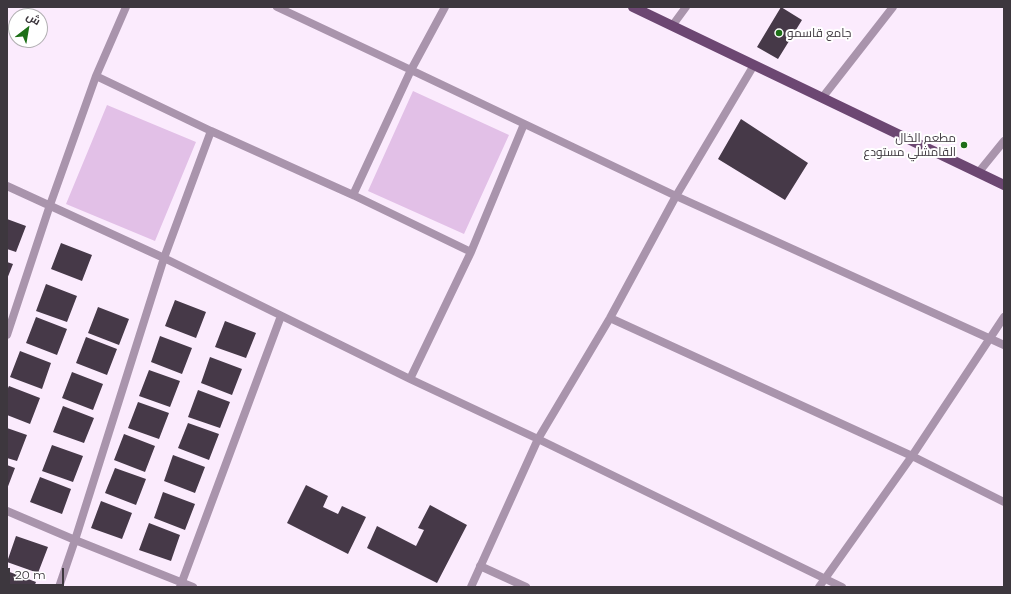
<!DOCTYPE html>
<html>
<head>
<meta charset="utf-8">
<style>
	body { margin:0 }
	#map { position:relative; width:1011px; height:594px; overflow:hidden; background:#fbebfd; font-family:Montserrat,Cairo,sans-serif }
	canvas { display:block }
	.frame { position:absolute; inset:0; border:8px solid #3d373e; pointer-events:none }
	.north { position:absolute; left:8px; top:8px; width:40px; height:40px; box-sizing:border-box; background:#fff; border:1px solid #b1afb2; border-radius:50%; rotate:31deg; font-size:11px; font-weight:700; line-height:16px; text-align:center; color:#3d373e }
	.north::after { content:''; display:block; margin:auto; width:14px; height:18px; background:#1d6f17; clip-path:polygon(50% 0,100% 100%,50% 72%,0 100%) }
	.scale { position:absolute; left:8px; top:568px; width:56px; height:18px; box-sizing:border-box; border:2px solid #3d373e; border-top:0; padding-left:5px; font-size:12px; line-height:14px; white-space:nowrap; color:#3d373e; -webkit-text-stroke:3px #fff; paint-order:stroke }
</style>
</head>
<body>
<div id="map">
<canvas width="1011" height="594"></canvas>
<div class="frame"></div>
<div class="north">ش</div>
<div class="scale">20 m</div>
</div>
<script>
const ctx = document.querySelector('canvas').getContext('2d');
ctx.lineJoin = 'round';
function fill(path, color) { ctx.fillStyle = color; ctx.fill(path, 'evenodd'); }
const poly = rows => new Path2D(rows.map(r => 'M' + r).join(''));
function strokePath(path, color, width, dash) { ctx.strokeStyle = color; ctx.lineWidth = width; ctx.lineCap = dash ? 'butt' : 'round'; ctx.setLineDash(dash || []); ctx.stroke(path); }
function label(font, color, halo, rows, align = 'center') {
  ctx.font = font + ' Montserrat,Cairo,sans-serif'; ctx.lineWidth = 4; ctx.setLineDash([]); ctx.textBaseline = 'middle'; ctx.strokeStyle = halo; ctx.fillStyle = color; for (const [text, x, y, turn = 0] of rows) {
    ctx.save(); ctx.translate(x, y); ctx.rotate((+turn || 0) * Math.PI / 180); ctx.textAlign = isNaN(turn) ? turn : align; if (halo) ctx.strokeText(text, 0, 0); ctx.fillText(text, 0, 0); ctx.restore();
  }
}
fill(poly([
	[413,91,509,135,464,234,368,191],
	[107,105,196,142,155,241,66,204]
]), '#e2c0e7');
fill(poly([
	[781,7,802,20,778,59,757,47],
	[741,119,808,163,785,200,718,159],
	[7,219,26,226,16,252,7,249],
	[61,243,92,255,82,281,51,269],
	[7,262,13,264,7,279],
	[46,284,77,296,67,322,36,311],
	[175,300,206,312,196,338,165,326],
	[98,307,129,319,119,345,88,333],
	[36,317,67,329,57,355,26,343],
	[225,321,256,333,246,358,215,347],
	[160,336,192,348,182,374,151,362],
	[86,337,117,349,107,375,76,363],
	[20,351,51,363,42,389,10,377],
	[210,357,242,369,232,395,201,383],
	[149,370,180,381,170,407,139,396],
	[72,372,103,384,93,410,62,398],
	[9,386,40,398,30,424,7,415,7,390],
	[198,390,230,402,220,428,188,417],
	[138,402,169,413,159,439,128,428],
	[63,406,94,418,84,443,53,432],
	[188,423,219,434,209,460,178,448],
	[7,428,27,435,17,461,7,458],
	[124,434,155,446,145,472,114,460],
	[52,445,83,456,73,482,42,471],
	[173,455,205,467,195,493,164,481],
	[7,465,15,468,7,489],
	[115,468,146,479,136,505,105,493],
	[40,477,71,489,62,514,30,502],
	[306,485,328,496,323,507,338,514,342,506,366,517,348,554,287,523],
	[163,492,195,504,185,530,154,518],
	[101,501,132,513,122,539,91,528],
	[430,505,467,525,437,583,367,548,377,526,416,546,424,530,418,528],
	[149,523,180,535,171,561,139,550],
	[16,536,48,547,38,573,7,562],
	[7,571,36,582,34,587,7,587]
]), '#463948');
strokePath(poly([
	[277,7,411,70,676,196,1004,345],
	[672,26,686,7],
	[96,76,211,131,353,195,471,252],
	[822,98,893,7],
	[978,173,1004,141],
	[7,186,164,258,410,379,538,439,842,587],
	[353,195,411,70,445,7],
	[610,318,912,456,1004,502],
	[7,335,50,205,96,76,126,7],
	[410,379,471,252,524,124],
	[7,511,75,540,193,587],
	[480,566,526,587],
	[59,587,75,540,164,258,211,131],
	[180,587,281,316],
	[471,587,538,439,610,318,676,196,754,65],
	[819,587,912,456,1004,317]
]), '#a994ac', 8);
strokePath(poly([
	[633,7,1004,185]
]), '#6c4772', 10);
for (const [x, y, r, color] of [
	[779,33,4,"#1d6f17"],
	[964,145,4,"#1d6f17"]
]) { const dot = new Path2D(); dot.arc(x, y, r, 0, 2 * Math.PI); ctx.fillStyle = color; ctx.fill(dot); strokePath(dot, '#fff', 1.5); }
label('12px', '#3d373e', '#fff', [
	["جامع قاسمو",787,33],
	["مطعم الخال",956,138,"right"],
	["القامشلي مستودع",956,152,"right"]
], 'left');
</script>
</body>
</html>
